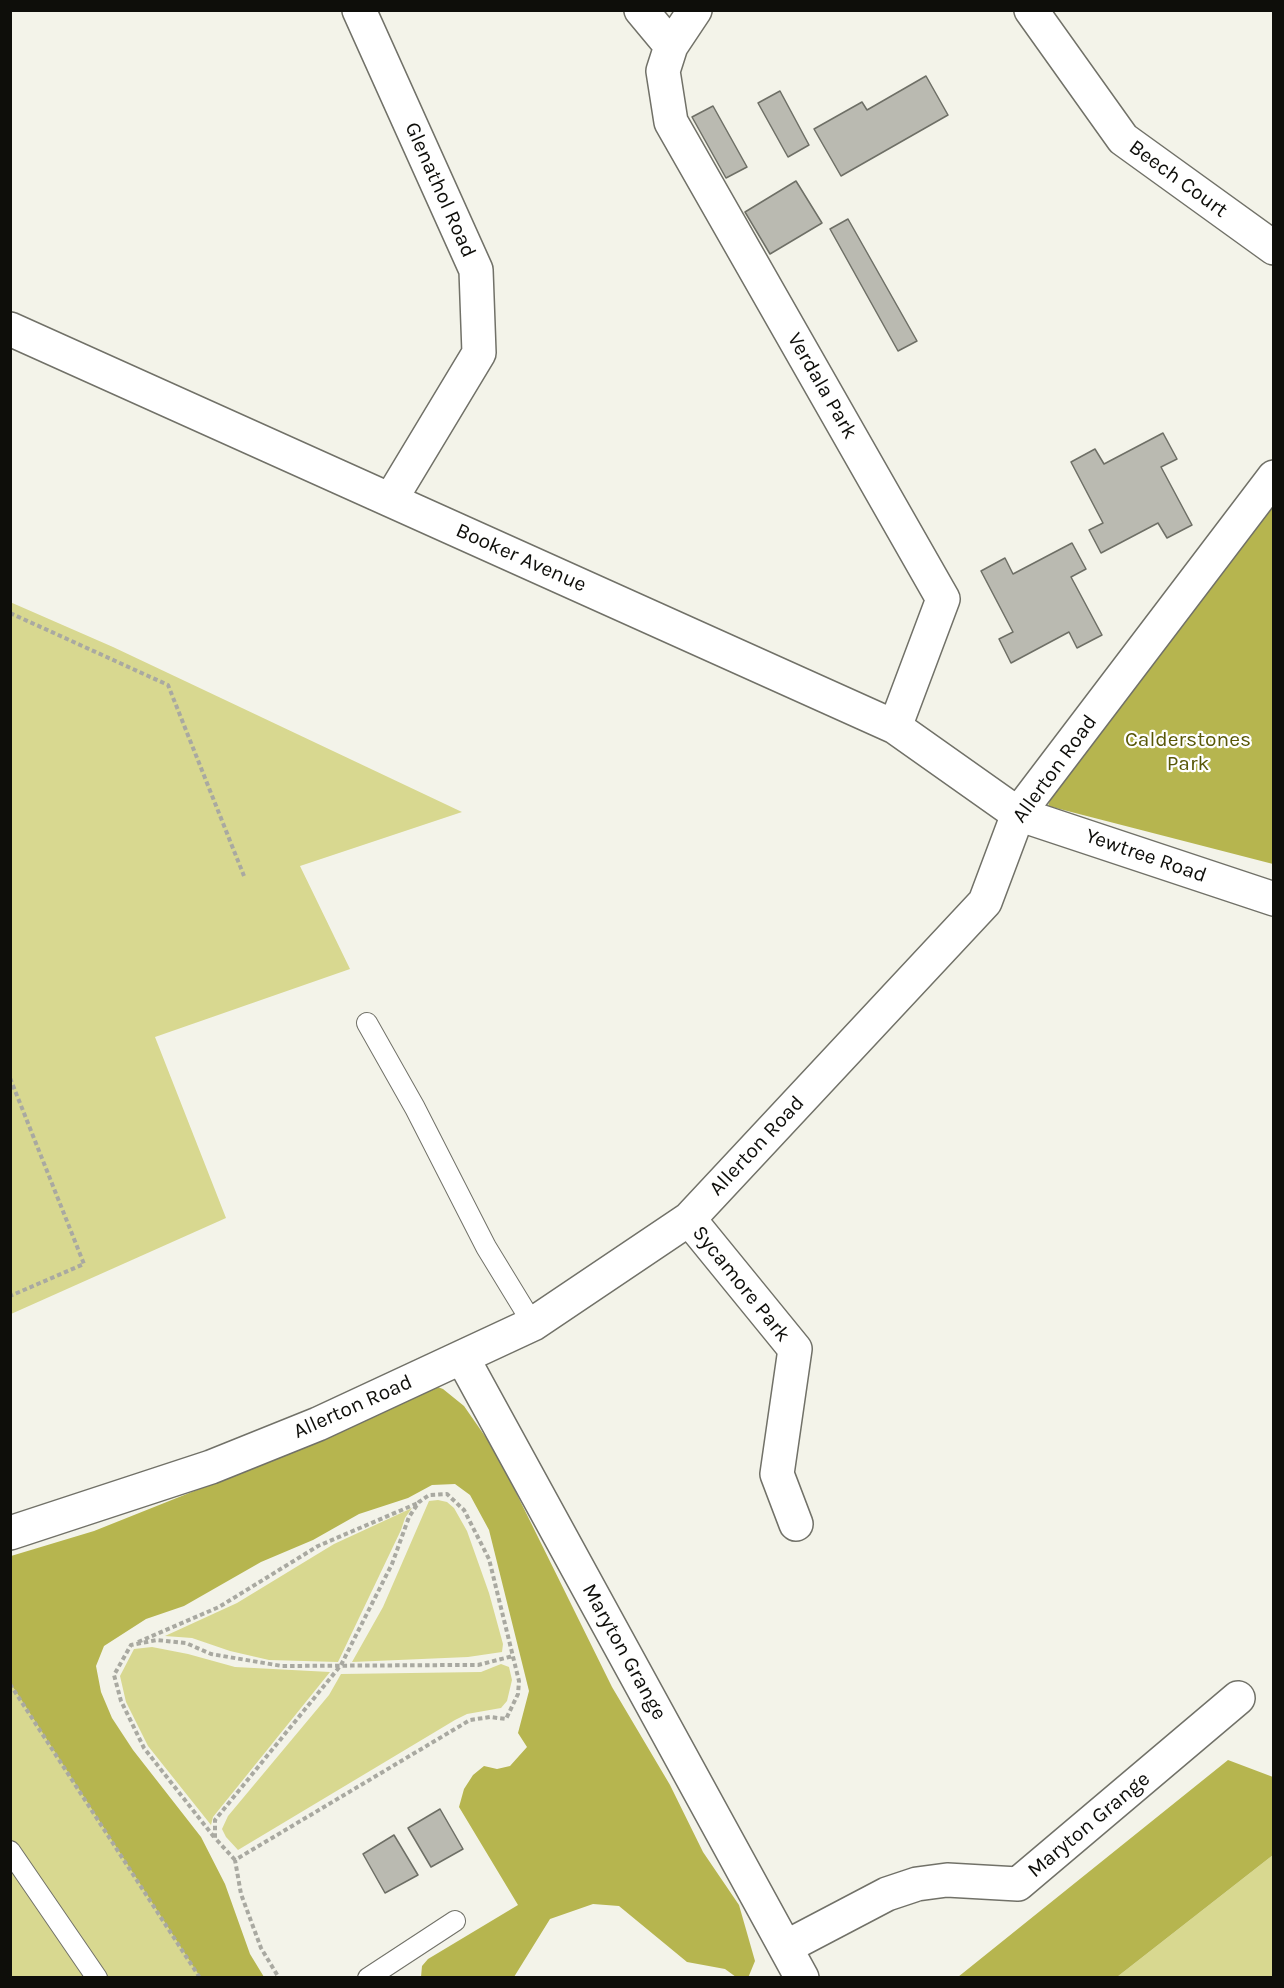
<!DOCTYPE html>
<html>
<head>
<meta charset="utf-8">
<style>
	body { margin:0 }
	#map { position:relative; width:1284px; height:1988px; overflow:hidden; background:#f3f3e9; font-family:Karla,sans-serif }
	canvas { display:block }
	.frame { position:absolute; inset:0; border:12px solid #0e0e0a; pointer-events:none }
</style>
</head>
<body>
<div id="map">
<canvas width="1284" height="1988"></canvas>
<div class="frame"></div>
</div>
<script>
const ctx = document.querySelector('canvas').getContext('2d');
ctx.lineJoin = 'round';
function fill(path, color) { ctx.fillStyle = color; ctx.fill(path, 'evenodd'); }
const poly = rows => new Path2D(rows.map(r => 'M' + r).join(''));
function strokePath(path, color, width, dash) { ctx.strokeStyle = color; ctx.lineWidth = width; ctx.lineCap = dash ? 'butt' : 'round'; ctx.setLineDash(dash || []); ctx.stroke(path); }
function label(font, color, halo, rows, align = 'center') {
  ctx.font = font + ' Karla,sans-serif'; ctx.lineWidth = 4.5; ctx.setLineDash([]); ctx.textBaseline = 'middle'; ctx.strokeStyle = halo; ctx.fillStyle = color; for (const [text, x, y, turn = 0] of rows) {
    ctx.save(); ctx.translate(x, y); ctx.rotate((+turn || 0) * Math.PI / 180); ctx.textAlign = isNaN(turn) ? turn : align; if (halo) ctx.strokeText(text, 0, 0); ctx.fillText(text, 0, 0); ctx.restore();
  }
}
fill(poly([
	[10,602,113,647,462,812,300,866,350,969,155,1037,226,1218,11,1314],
	[438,1500,447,1502,454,1508,467,1531,489,1593,503,1644,502,1652,468,1657,352,1662,383,1607,429,1501],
	[412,1508,405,1518,401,1530,338,1662,269,1660,230,1651,192,1638,165,1636,237,1603,334,1544],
	[152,1647,188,1654,235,1667,330,1672,213,1817,211,1825,148,1746,126,1702,120,1676,134,1649],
	[501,1664,509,1667,512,1680,507,1701,501,1708,467,1714,455,1720,238,1850,226,1837,222,1829,228,1816,329,1695,341,1674,481,1672],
	[11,1684,200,1977,11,1977],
	[1273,1855,1273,1977,1117,1977]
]), '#d8d890');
fill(poly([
	[1273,491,1273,864,1048,806,1054,788],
	[435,1386,443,1389,464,1406,496,1452,612,1687,670,1785,703,1852,739,1905,755,1961,748,1978,736,1977,725,1969,687,1962,619,1906,593,1904,550,1919,514,1977,421,1977,422,1966,428,1959,518,1905,459,1807,464,1789,473,1775,484,1766,497,1769,510,1766,527,1747,518,1733,529,1691,489,1530,470,1495,455,1484,432,1485,408,1498,359,1514,313,1540,261,1562,184,1606,146,1619,104,1646,96,1666,101,1692,112,1718,133,1750,201,1837,225,1884,250,1954,264,1977,200,1977,11,1684,11,1556,94,1531,282,1456],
	[1228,1760,1273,1777,1273,1855,1117,1977,958,1977]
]), '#b6b54f');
const building = poly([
	[926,76,948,115,841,176,814,129,862,102,867,110,926,76],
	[780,91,809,145,788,157,758,103,780,91],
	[713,106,747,167,726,178,692,117,713,106],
	[796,181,822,223,770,254,745,212,796,181],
	[848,219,917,341,898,351,830,229,848,219],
	[1163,433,1177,459,1161,467,1192,525,1167,538,1158,523,1101,553,1089,530,1103,523,1071,462,1095,449,1104,464,1163,433],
	[1072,543,1086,569,1071,577,1102,635,1077,648,1069,632,1011,663,999,639,1013,632,981,571,1005,558,1013,574,1072,543],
	[440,1809,463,1849,431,1867,408,1828,440,1809],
	[394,1835,418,1875,385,1893,363,1854,394,1835]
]);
fill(building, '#babab1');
strokePath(building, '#6e6f66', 1.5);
const lane = poly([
	[367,1023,415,1108,486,1247,533,1324],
	[10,1851,97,1978],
	[368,1978,455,1921]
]);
const street = poly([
	[359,10,476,270,479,353,391,499],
	[641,10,671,46],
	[695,10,671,46,663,71,671,122,943,599,895,727],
	[1031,10,1123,139,1274,248],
	[10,329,895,727,1018,814,1274,899],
	[689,1219,795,1349,777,1474,796,1524],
	[462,1357,802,1978],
	[10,1533,211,1467,318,1424,533,1324,689,1219,985,902,1018,814,1274,477],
	[786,1947,887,1894,917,1884,947,1880,1018,1884,1238,1698]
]);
strokePath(lane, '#717168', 22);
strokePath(street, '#717168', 36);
strokePath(poly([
	[10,613,168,685,244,876],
	[10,1078,84,1264,10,1296],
	[138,1642,219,1607,318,1546,418,1503],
	[10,1684,200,1978],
	[214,1837,144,1748,121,1701,114,1675,131,1645,157,1640,186,1643,211,1654,282,1666,460,1665,478,1665,513,1656],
	[235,1860,215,1838,215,1820,341,1665,392,1564,409,1517,419,1502,429,1495,447,1494,464,1510,489,1559,519,1681,518,1694,506,1719,490,1717,470,1720,235,1860,241,1894,261,1948,279,1978]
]), '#a9a9a1', 4, [4.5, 3]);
strokePath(lane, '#fff', 20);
strokePath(street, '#fff', 33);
label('21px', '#0e0e0a', '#fff', [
	["Beech Court",1178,179,36],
	["Glenathol Road",440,190,66],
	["Verdala Park",822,386,60],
	["Booker Avenue",521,558,24],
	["Allerton Road",1055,769,-54],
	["Yewtree Road",1146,856,19],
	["Allerton Road",757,1146,-47],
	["Sycamore Park",741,1284,51],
	["Allerton Road",353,1407,-24],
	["Maryton Grange",624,1652,61],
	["Maryton Grange",1089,1825,-40]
]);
label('21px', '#585707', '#fff', [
	["Calderstones",1188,740],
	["Park",1188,764]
]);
</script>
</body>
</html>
